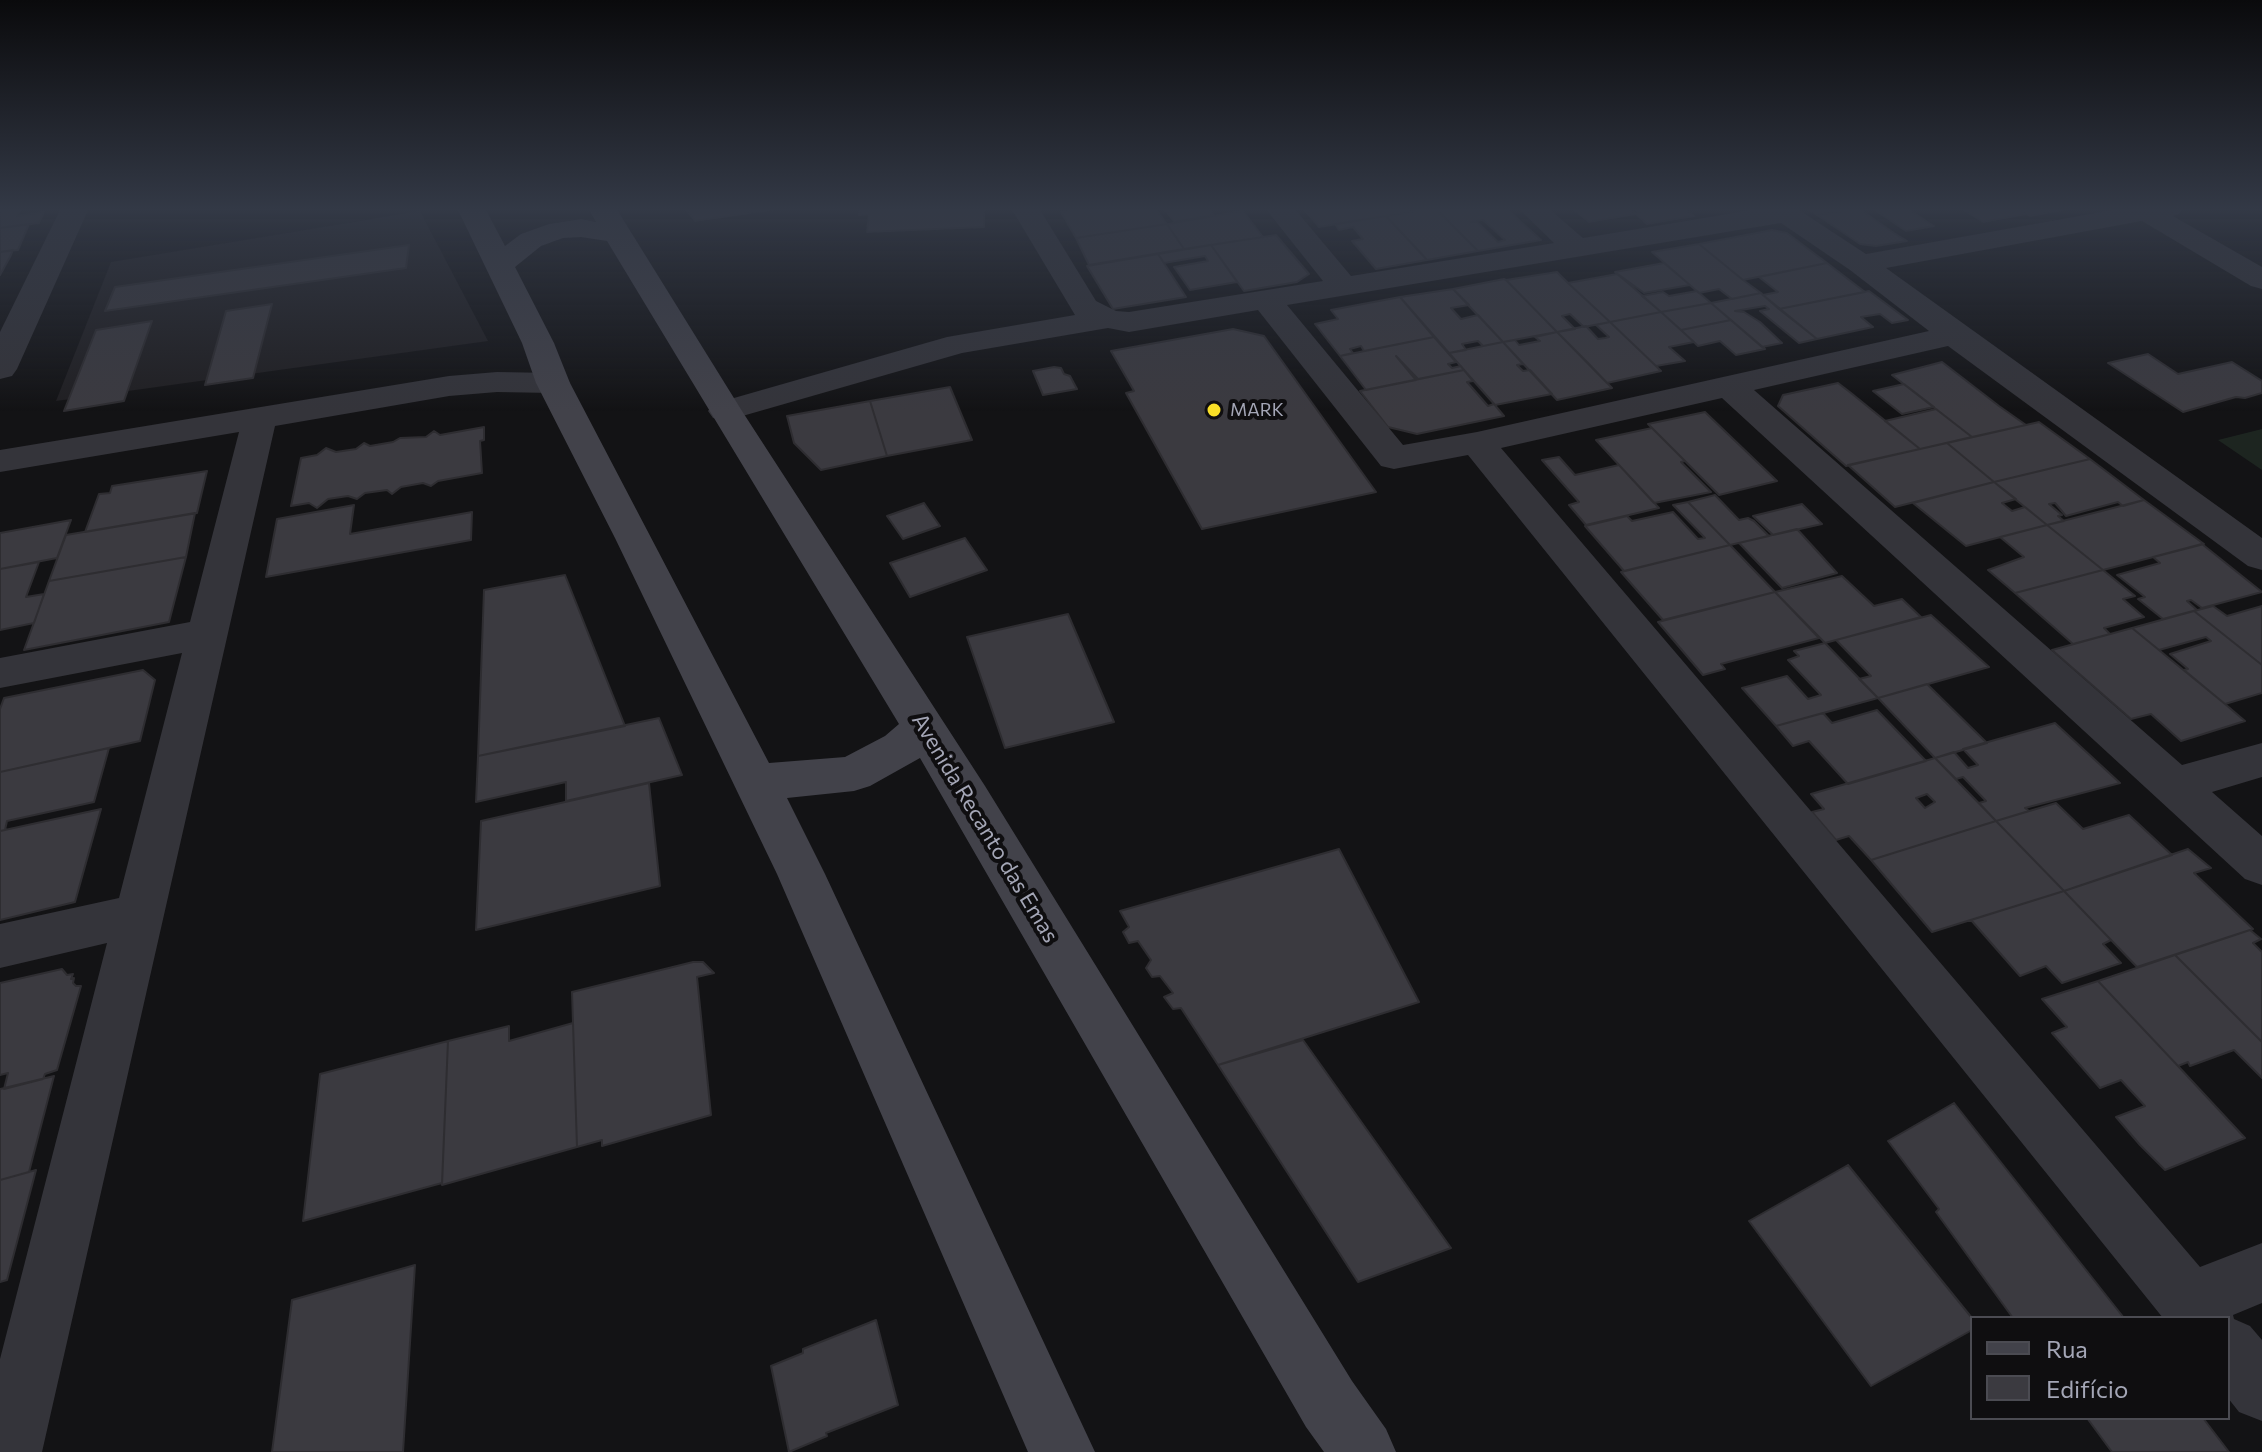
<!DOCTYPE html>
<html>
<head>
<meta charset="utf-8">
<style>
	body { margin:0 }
	#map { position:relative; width:2262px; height:1452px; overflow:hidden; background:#131315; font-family:Commissioner,sans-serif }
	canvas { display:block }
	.legend { position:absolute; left:1970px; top:1316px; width:260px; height:104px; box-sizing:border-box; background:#0f0e10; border:2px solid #4b4b52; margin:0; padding:10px 14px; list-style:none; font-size:24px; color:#a4a6b6 }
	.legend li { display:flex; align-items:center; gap:16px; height:40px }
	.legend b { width:40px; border:2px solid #4b4b52 }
</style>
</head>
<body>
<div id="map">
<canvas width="2262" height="1452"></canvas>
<ul class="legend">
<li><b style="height:10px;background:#42424a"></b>Rua</li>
<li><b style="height:22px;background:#3b3a40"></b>Edifício</li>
</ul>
</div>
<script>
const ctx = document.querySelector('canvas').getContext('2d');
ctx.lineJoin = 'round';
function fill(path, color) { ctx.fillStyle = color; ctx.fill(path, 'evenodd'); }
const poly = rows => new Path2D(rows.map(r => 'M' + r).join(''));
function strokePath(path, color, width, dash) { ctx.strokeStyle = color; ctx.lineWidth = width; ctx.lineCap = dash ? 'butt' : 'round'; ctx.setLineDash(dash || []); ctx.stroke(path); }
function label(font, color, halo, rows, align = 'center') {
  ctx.font = font + ' Commissioner,sans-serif'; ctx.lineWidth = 8; ctx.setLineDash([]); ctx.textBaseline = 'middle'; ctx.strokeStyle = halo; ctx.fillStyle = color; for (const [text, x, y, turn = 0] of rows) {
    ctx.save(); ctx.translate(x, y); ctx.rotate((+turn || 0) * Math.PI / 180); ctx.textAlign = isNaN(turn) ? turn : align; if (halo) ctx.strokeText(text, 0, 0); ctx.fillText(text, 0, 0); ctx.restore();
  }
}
fill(poly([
	[420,211,488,341,56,401,111,262]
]), '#201f22');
fill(poly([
	[2262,429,2262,470,2218,440]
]), '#1d2520');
const building = poly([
	[0,208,22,208,17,216,44,212,39,223,0,228,0,208],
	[685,208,782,208,695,221,685,208],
	[984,208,984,227,867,232,869,214,859,215,860,210,984,208],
	[1091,208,1155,208,1167,224,1076,238,1061,212,1091,208],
	[1164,208,1208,208,1214,215,1174,222,1164,208],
	[1303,208,1406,208,1410,212,1319,227,1303,208],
	[1435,208,1506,208,1541,240,1478,251,1435,208],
	[1483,220,1505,240,1498,242,1477,222,1471,222,1483,220],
	[1435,208,1478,251,1427,260,1386,216,1435,208],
	[1572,208,1628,208,1635,214,1589,222,1572,208],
	[1634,208,1683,208,1694,216,1647,224,1635,213,1640,212,1634,208],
	[1806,208,1861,208,1817,215,1806,208],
	[1858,208,1894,233,1907,241,1876,246,1860,244,1817,215,1858,208],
	[1872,208,1906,208,1934,226,1906,231,1872,208],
	[1961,208,2016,208,2026,214,1983,222,1961,208],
	[2016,208,2071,208,2030,216,2016,208],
	[1243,211,1263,237,1184,249,1167,224,1243,211],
	[1386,216,1419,251,1427,260,1376,269,1352,241,1363,239,1353,227,1339,230,1335,224,1386,216],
	[29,224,18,250,0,252,0,228,29,224],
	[1167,224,1184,249,1089,265,1076,238,1167,224],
	[1772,230,1787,233,1827,263,1743,280,1699,244,1772,230],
	[1276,235,1309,274,1297,282,1244,291,1211,245,1276,235],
	[1699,244,1743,280,1761,293,1732,299,1719,289,1699,293,1652,252,1699,244],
	[409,245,406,268,105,311,115,287,409,245],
	[1211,245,1237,282,1190,290,1174,267,1208,261,1205,256,1164,263,1158,254,1211,245],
	[13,250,10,257,0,275,0,252,13,250],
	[1158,254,1186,297,1113,309,1087,266,1158,254],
	[1664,263,1690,285,1644,293,1615,272,1664,263],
	[1827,263,1865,292,1779,309,1763,295,1778,292,1759,277,1827,263],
	[1557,272,1568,283,1610,322,1584,327,1570,314,1562,316,1575,329,1557,332,1506,280,1557,272],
	[1617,274,1628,283,1661,312,1610,322,1568,283,1617,274],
	[1504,279,1506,280,1557,332,1503,342,1453,289,1504,279],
	[1453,289,1469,305,1451,308,1461,319,1478,315,1503,342,1483,346,1478,341,1462,344,1466,350,1449,353,1400,297,1453,289],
	[1697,291,1711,303,1661,312,1642,296,1663,292,1669,296,1697,291],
	[1869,291,1908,320,1892,323,1880,314,1861,317,1873,327,1817,339,1779,309,1869,291],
	[1761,293,1763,295,1817,339,1799,343,1760,311,1769,309,1765,306,1735,311,1744,312,1760,322,1782,343,1762,347,1711,303,1761,293],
	[1400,297,1434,337,1364,351,1361,346,1350,349,1353,353,1340,356,1315,324,1338,319,1331,310,1400,297],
	[1711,303,1731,320,1681,330,1661,312,1711,303],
	[272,304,253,378,205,385,226,311,272,304],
	[1661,312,1694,342,1669,347,1685,361,1656,366,1610,322,1661,312],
	[1731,320,1765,349,1736,355,1720,341,1698,346,1681,330,1731,320],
	[152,321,124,401,64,411,96,330,152,321],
	[1610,322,1656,366,1661,371,1607,383,1557,332,1586,326,1598,339,1605,338,1609,337,1596,325,1610,322],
	[1233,329,1264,336,1376,492,1202,529,1126,393,1134,391,1111,351,1233,329],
	[1557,332,1587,362,1612,388,1557,400,1503,342,1515,340,1519,345,1540,341,1535,337,1557,332],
	[1434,337,1456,362,1448,364,1452,368,1461,366,1464,370,1418,379,1396,356,1416,380,1366,390,1340,356,1434,337],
	[1503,342,1523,364,1517,365,1523,371,1530,370,1552,394,1495,405,1449,353,1503,342],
	[2148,354,2178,374,2232,362,2262,381,2262,393,2245,398,2236,397,2183,412,2108,363,2148,354],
	[1942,362,1999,406,2026,425,1972,437,1892,375,1942,362],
	[1054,367,1061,368,1064,374,1070,376,1077,389,1043,395,1033,371,1054,367],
	[1464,370,1473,381,1467,382,1488,406,1494,404,1504,416,1417,434,1388,427,1360,391,1464,370],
	[1838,383,1851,393,1920,449,1846,466,1778,406,1783,395,1838,383],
	[1904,384,1934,407,1902,414,1873,391,1904,384],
	[950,387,972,440,887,456,870,401,950,387],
	[870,401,887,456,821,470,794,443,787,416,870,401],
	[1936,409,1972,437,1920,449,1885,421,1936,409],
	[1705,412,1777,481,1719,495,1648,424,1705,412],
	[2039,422,2090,459,1994,482,1947,443,2039,422],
	[484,427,484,440,480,441,482,473,438,481,431,486,423,483,401,487,392,494,387,490,365,493,357,499,348,496,328,499,317,508,309,503,291,506,301,458,317,455,326,448,336,452,356,449,364,443,370,446,393,442,400,438,426,437,434,431,440,435,484,427],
	[1652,428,1685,461,1681,462,1711,492,1654,503,1596,440,1652,428],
	[1947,443,1994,482,1895,507,1848,465,1947,443],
	[1559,457,1575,475,1619,465,1659,508,1586,525,1569,505,1579,502,1542,460,1559,457],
	[2090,459,2144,500,2123,506,2118,502,2066,516,2055,503,2049,504,2062,515,2058,516,2064,521,2047,525,1994,482,2090,459],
	[207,471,197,513,85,532,99,494,110,493,112,486,207,471],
	[1994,482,2016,499,2002,503,2012,511,2025,507,2047,525,1966,546,1913,503,1994,482],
	[1715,495,1739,520,1748,518,1754,521,1769,536,1730,545,1688,502,1715,495],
	[2144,500,2204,544,2103,570,2047,525,2144,500],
	[1688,502,1730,545,1624,571,1585,526,1627,516,1632,521,1673,512,1698,539,1705,538,1673,505,1688,502],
	[924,503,940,526,903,539,887,516,924,503],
	[1802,504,1822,524,1773,535,1753,516,1802,504],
	[354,505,350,534,472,512,471,540,266,577,277,519,354,505],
	[195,513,186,557,49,581,66,535,195,513],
	[71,520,57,558,0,569,0,533,71,520],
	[2047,525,2103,570,2015,593,1988,570,2024,557,2000,537,2047,525],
	[1797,529,1837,573,1782,588,1739,543,1797,529],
	[965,538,987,570,910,597,890,563,965,538],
	[2202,544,2262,592,2202,608,2191,600,2187,601,2197,610,2163,619,2138,599,2145,597,2117,575,2160,563,2153,557,2202,544],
	[1730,545,1775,592,1663,620,1621,572,1730,545],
	[186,557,169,622,24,650,49,581,186,557],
	[39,562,26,597,44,594,34,623,0,630,0,569,39,562],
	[2103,570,2135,596,2123,599,2144,617,2104,628,2110,634,2073,644,2015,593,2103,570],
	[565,575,625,726,478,756,484,590,565,575],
	[1842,576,1874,606,1902,599,1921,617,1825,643,1775,592,1842,576],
	[1775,592,1819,638,1721,664,1725,669,1703,675,1658,622,1775,592],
	[2213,606,2227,616,2262,606,2262,665,2194,611,2213,606],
	[2194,611,2262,665,2262,693,2225,704,2184,670,2188,669,2170,654,2211,641,2206,637,2159,650,2132,628,2194,611],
	[1068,614,1114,722,1005,748,967,637,1068,614],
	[1931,615,1989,667,1878,698,1859,679,1871,676,1836,640,1931,615],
	[2132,628,2225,704,2245,721,2181,741,2151,714,2131,719,2052,650,2132,628],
	[1825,643,1878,698,1776,726,1742,688,1787,676,1808,699,1821,695,1788,660,1799,656,1794,651,1825,643],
	[143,670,155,680,140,741,0,772,0,709,4,698,143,670],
	[1927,684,1987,743,1935,758,1878,698,1927,684],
	[1877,710,1926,761,1848,784,1809,741,1793,746,1776,726,1823,713,1832,723,1877,710],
	[659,718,682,775,566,801,566,782,476,802,478,756,659,718],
	[2055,723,2120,783,2025,808,2029,811,1996,821,1979,803,1986,801,1963,777,1956,779,1935,758,1954,752,1968,768,1978,765,1963,749,2055,723],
	[109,748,94,802,7,821,5,830,0,831,0,772,109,748],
	[1935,758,1996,821,1871,860,1849,836,1836,840,1812,812,1824,809,1811,794,1935,758],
	[1927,794,1935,802,1925,808,1916,798,1927,794],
	[649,783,660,886,476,930,481,821,649,783],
	[2056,803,2083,829,2129,815,2172,855,2064,891,1996,821,2056,803],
	[101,809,75,902,0,920,0,831,101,809],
	[1996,821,2064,891,1932,932,1871,860,1996,821],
	[1339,849,1419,1002,1218,1065,1181,1008,1173,1009,1164,997,1173,993,1160,976,1152,977,1146,968,1151,960,1138,941,1129,943,1123,932,1129,927,1120,911,1339,849],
	[2188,849,2211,868,2194,873,2253,929,2137,967,2064,891,2188,849],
	[2064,891,2111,940,2103,944,2121,963,2062,983,2046,966,2020,976,1971,920,2064,891],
	[2250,930,2261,939,2253,943,2262,952,2262,1042,2175,955,2250,930],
	[2175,955,2262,1042,2262,1078,2234,1050,2190,1066,2188,1062,2178,1066,2098,981,2175,955],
	[693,962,703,962,714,973,697,977,711,1115,602,1146,602,1140,577,1147,572,992,693,962],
	[62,969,67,975,73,974,71,979,74,978,73,983,76,986,81,986,57,1070,45,1074,43,1079,4,1089,8,1073,0,1075,0,983,62,969],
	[2098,981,2178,1066,2245,1138,2165,1170,2140,1145,2116,1117,2145,1106,2121,1080,2100,1088,2052,1033,2067,1027,2042,999,2098,981],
	[573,1023,577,1147,442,1185,448,1041,509,1026,509,1041,573,1023],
	[1303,1040,1451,1248,1358,1282,1218,1065,1303,1040],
	[448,1041,442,1183,303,1221,320,1074,448,1041],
	[54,1076,29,1172,0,1180,0,1089,54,1076],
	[1954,1103,2124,1318,2013,1318,1936,1212,1939,1209,1888,1141,1954,1103],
	[1848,1165,1972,1318,1972,1330,1871,1386,1749,1221,1848,1165],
	[36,1170,7,1280,0,1282,0,1180,36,1170],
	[415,1265,403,1452,272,1452,292,1300,415,1265],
	[876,1320,898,1405,826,1433,827,1436,789,1452,771,1366,803,1353,803,1349,876,1320],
	[2087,1418,2203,1418,2229,1452,2112,1452,2087,1418]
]);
fill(building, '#3b3a40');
strokePath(building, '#2e2d31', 2);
fill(poly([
	[61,208,89,208,17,369,12,376,0,379,0,332,61,208],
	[1011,208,1039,208,1096,301,1116,311,1129,312,1323,281,1265,208,1294,208,1351,276,1554,243,1518,208,1548,208,1583,238,1764,208,1796,208,1866,254,2124,208,2183,208,2179,214,2173,216,2262,267,2262,289,2251,286,2142,221,1886,268,2262,538,2262,570,2248,566,1948,346,1754,390,2182,765,2262,743,2262,777,2212,792,2262,836,2262,885,2245,879,1722,398,1501,448,2200,1267,2262,1243,2262,1303,2233,1315,2234,1319,2250,1326,2262,1340,2262,1421,2239,1412,2228,1398,2228,1318,2163,1318,1468,455,1394,469,1381,466,1258,310,1129,332,1108,328,962,353,725,421,713,418,708,411,713,404,947,337,1075,315,1011,208],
	[1781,223,1850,270,1929,331,1477,432,1403,445,1287,305,1781,223],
	[497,372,553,373,565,376,570,383,565,390,553,393,497,392,449,396,275,426,42,1452,0,1452,0,1359,107,943,0,968,0,924,119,898,182,653,0,688,0,658,190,622,239,432,0,472,0,450,449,376,497,372]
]), '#34343a');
fill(poly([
	[457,208,485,208,505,246,521,234,549,224,581,219,596,222,588,208,616,208,742,411,985,786,1352,1381,1386,1429,1396,1452,1324,1452,1306,1427,920,758,870,786,854,791,787,798,825,874,1095,1452,1028,1452,777,874,615,538,536,383,522,343,457,208],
	[581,237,607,241,899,724,885,736,845,757,769,763,570,383,554,343,515,267,541,246,563,238,581,237]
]), '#42424a');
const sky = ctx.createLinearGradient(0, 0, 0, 411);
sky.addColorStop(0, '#0a0a0c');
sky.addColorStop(0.51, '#333946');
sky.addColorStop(1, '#33394600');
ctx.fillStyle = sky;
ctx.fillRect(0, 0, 2262, 411);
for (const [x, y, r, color] of [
	[1214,410,8,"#f9df27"]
]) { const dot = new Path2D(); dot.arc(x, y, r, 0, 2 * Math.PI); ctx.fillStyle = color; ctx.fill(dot); strokePath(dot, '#0f0e10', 3); }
label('18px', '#a4a6b6', '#0f0e10', [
	["MARK",1230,410]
], 'left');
label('22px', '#a4a6b6', '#0f0e10', [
	["Avenida Recanto das Emas",985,828,59]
]);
</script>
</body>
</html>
